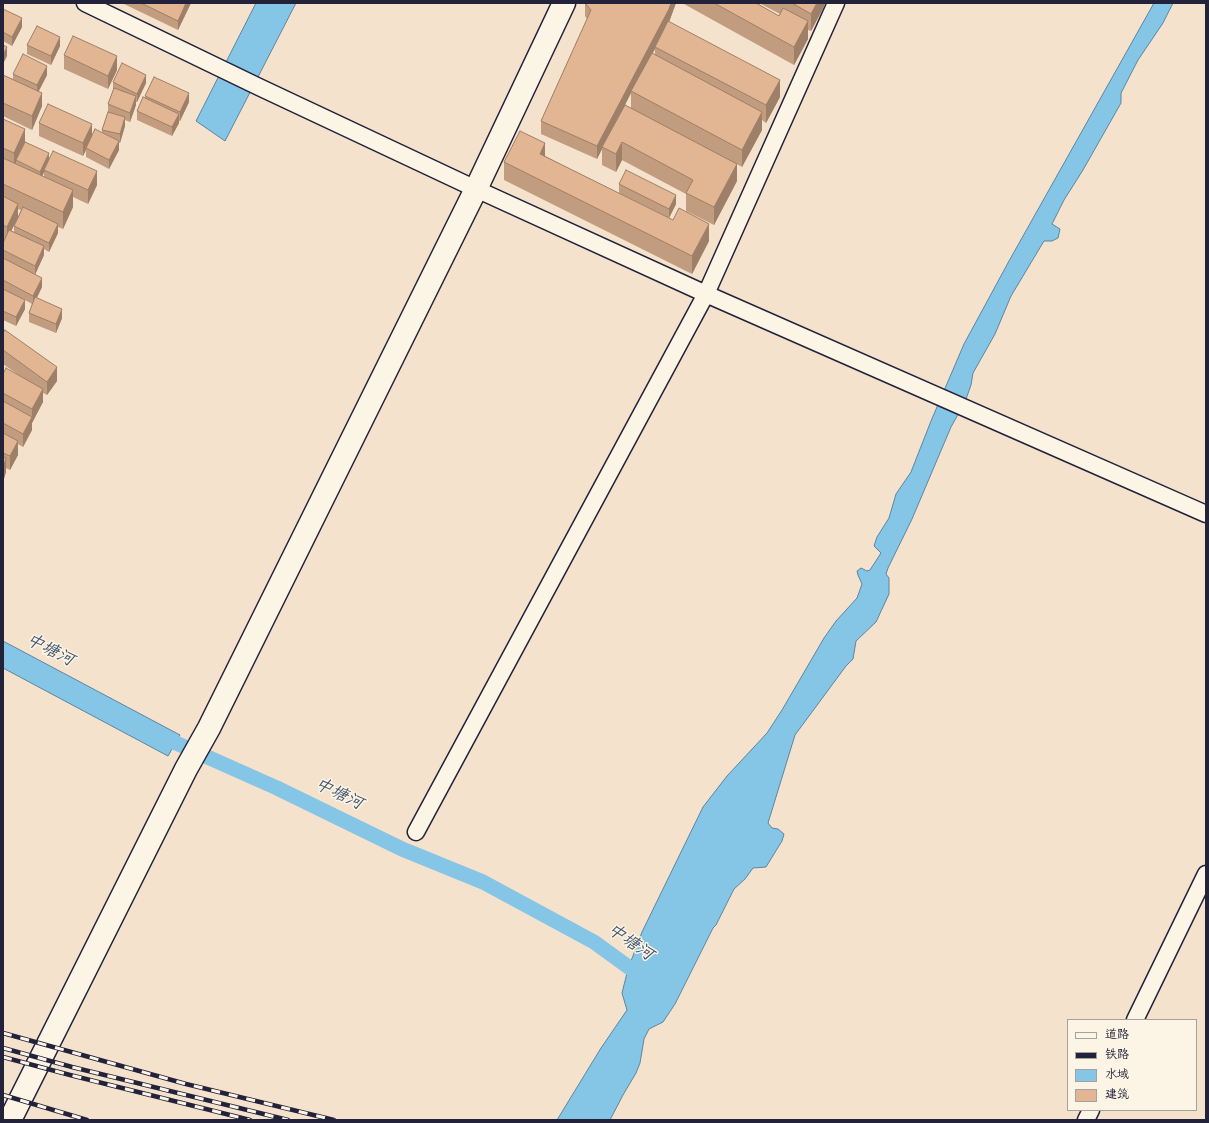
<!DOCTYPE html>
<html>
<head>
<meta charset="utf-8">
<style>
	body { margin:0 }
	#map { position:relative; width:1209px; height:1123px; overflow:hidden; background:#f4e2cc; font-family:Dekko,"LXGW WenKai TC",sans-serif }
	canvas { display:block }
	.frame { position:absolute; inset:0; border:4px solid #22223b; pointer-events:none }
	.legend { position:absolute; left:1067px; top:1019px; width:130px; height:92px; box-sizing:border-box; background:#fcf5e5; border:1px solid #a5a1a1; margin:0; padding:5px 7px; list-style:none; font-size:12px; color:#22223b }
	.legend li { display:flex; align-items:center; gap:8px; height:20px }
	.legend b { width:20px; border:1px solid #a5a1a1 }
</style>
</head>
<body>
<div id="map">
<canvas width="1209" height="1123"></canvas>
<div class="frame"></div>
<ul class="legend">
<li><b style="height:5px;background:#fcf5e5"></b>道路</li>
<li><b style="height:5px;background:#22223b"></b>铁路</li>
<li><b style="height:11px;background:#85c5e5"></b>水域</li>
<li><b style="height:11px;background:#e2b593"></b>建筑</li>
</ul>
</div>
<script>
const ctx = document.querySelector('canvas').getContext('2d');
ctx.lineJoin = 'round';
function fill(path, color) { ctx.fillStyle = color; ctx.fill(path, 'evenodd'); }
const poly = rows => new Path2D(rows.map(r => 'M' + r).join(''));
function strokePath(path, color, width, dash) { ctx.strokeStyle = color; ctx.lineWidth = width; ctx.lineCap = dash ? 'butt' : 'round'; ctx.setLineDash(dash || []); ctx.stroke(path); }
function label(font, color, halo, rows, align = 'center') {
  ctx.font = font + ' Dekko,"LXGW WenKai TC",sans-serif'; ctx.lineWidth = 3; ctx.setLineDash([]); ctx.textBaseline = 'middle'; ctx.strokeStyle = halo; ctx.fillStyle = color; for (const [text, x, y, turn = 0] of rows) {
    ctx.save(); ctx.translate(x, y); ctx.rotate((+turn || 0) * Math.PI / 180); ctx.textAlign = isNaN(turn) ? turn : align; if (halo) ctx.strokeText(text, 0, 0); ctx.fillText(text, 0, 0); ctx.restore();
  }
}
const water = poly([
	[256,3,296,3,225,141,196,121,256,3],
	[1154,3,1173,3,1163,23,1138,60,1121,93,1121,103,1083,170,1064,200,1052,224,1060,229,1058,238,1052,241,1044,241,1011,296,995,334,973,373,971,385,965,402,951,427,912,519,888,568,886,574,889,578,889,594,876,622,856,641,853,659,846,666,795,735,768,823,772,828,778,829,784,834,782,841,766,867,753,868,745,879,734,889,716,925,713,928,675,1004,663,1022,649,1029,644,1039,640,1063,636,1073,623,1095,610,1120,557,1120,601,1048,627,1010,622,993,628,969,642,932,703,807,727,776,767,733,782,710,824,638,836,621,857,598,862,584,858,575,857,571,861,568,867,571,870,570,881,553,874,546,877,537,889,518,896,494,911,472,931,421,964,344,1009,261,1154,3],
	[3,641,180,735,168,756,3,668,3,641]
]);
fill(water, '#85c5e5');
strokePath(water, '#5d84a1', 1);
strokePath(poly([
	[158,735,277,788,402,849,483,882,594,942,645,979]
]), '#85c5e5', 15);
const street = poly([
	[85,3,259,87,476,189,706,294,1206,514],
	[416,832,706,294,836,3],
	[1135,1020,1206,874],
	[1086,1120,1091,1110]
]);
const secondary = poly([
	[10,1120,186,769,209,728,476,189,564,3]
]);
strokePath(street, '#22223b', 19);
strokePath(secondary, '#22223b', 25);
strokePath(street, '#fcf5e5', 16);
strokePath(secondary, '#fcf5e5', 22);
const rail = poly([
	[3,1033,186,1084,334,1120],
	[3,1048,72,1067,288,1120],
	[3,1057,70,1075,250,1120],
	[3,1095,87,1120]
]);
strokePath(rail, '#22223b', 4.5);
strokePath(rail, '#fcf5e5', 3, [9]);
fill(poly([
	[122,3,191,3,178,30],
	[585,3,676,3,669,22,780,97,766,123,762,120,762,130,742,167,737,164,737,181,714,225,686,211,686,194,622,160,616,172,602,165,602,149,597,159,541,134,541,121,587,19,585,16],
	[655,49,655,55,652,53],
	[631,93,631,108,625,105],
	[684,3,756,3,779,16,780,14,759,3,826,3,811,31,808,30,808,39,794,65,684,4],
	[3,9,22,27,12,46,3,41],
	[27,45,60,46,51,65,27,54],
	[64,55,117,70,108,89,64,69],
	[13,74,47,75,39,91,42,106,32,130,3,116,3,75,13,79],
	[113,82,146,83,137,102,136,102,136,105,130,122,125,120,125,126,120,143,119,143,119,150,109,169,86,157,86,150,83,156,39,136,39,123,92,135,102,133,102,130,108,112,108,104,113,90],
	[145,96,189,102,180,121,179,121,179,123,172,136,137,120,137,111,145,98],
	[3,119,25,142,49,161,97,185,88,204,73,197,73,207,63,229,58,227,58,233,49,252,44,249,44,255,35,274,42,287,37,298,62,318,56,333,29,322,29,313,32,304,25,300,25,309,16,326,3,320,3,243,5,239,3,238],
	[44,171,44,177,42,176],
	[18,209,21,210,14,226,14,232,11,231,18,217],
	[545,156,709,241,692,274,504,180,504,162],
	[619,184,676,204,669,218,619,193],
	[3,333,57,381,47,395,43,393,43,402,32,423,32,430,23,447,18,444,18,455,10,470,6,468,6,472,3,482,3,366,4,373,20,376,3,364]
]), '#c29c7e');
fill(poly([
	[186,3,191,3,178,30,178,21],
	[671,3,676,3,669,22,655,47,655,49,633,91,631,91,631,93,603,148,602,147,602,149,597,159,597,146],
	[817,3,826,3,811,31,811,14],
	[22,18,22,27,12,46,12,37],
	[808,21,808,39,794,65,794,47],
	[60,37,60,46,51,65,51,56],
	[7,47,7,56,3,64,3,55],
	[117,56,117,70,108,89,108,76],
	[47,66,47,75,37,94,37,85],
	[146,75,146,83,137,102,137,94],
	[780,80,780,97,766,123,766,105],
	[42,93,42,106,32,130,32,116],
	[189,93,189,102,180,121,180,112],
	[136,96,136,105,130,122,130,113],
	[762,112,762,130,742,167,742,150],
	[179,114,179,123,172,136,172,127],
	[125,117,125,126,120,143,120,134],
	[92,124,92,137,86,148,86,150,83,156,83,143],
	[25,129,25,143,16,160,16,163,14,166,14,153],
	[119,141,119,150,109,169,109,160],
	[622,142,622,160,616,172,616,154],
	[545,143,545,161,540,154],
	[49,153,49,162,40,181,40,172],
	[737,164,737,181,714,225,714,207],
	[97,171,97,185,88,204,88,190],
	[73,190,73,207,63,229,63,212],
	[676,195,676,204,669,218,669,209],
	[18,204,18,217,7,240,7,227],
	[58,224,58,233,49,252,49,243],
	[709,224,709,241,692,274,692,256],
	[44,246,44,255,35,275,35,266],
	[42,278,42,287,33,305,33,296],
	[25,300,25,309,16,326,16,317],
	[62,309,62,318,56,333,56,324],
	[57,367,57,381,47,395,47,382],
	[43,389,43,402,32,423,32,430,23,447,23,434,32,417,32,409],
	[18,441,18,455,10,470,10,456],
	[6,458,6,472,3,482,3,468]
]), '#9e7f67');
const building = poly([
	[141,3,186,3,178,21,141,3],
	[585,3,671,3,669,9,597,146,541,121,591,10,585,3],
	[714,3,756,3,779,16,783,8,808,21,794,47,714,3],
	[792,3,817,3,811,14,792,3],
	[3,9,22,18,12,37,3,32,3,9],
	[668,21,780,80,766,105,655,47,668,21],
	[37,26,60,37,51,56,27,45,37,26],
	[73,36,117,56,108,76,64,55,73,36],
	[3,45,7,47,3,55,3,45],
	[652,53,762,112,742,150,631,91,652,53],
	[23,54,47,66,37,85,13,74,23,54],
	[122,63,146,75,137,94,113,82,122,63],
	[3,75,42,93,32,116,3,103,3,75],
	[154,77,189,93,180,112,145,96,154,77],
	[114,88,136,96,130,113,108,104,114,88],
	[143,97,179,114,172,127,137,111,143,97],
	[48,104,92,124,83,143,39,123,48,104],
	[625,105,737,164,714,207,686,193,693,180,622,142,616,154,602,147,625,105],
	[108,112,125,117,120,134,102,130,108,112],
	[3,119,25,129,14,153,3,148,3,119],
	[95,129,119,141,109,160,86,148,95,129],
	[520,131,545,143,540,154,673,220,679,208,709,224,692,256,504,162,520,131],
	[25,142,49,153,40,172,16,160,25,142],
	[53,151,97,171,88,190,44,170,53,151],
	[3,158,73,190,63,212,3,184,3,158],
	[626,170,676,195,669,209,619,184,626,170],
	[3,196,18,204,7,227,3,225,3,196],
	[23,207,58,224,49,243,14,226,23,207],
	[9,230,44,246,35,266,3,250,3,243,9,230],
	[3,258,42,278,33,296,3,280,3,258],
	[3,289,25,300,16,317,3,311,3,289],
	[35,297,62,309,56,324,29,313,35,297],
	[5,330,57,367,47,382,3,350,3,333,5,330],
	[6,368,43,389,32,409,3,393,3,374,6,368],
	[3,401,32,417,23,434,3,423,3,401],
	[3,433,18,441,10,456,3,453,3,433],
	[3,457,6,458,3,468,3,457]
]);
fill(building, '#e2b593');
strokePath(building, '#9e7f67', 1);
label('italic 17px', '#40536e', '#fcf5e5', [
	["中塘河",49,652,27],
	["中塘河",338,796,26],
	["中塘河",629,944,35]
]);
</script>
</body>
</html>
